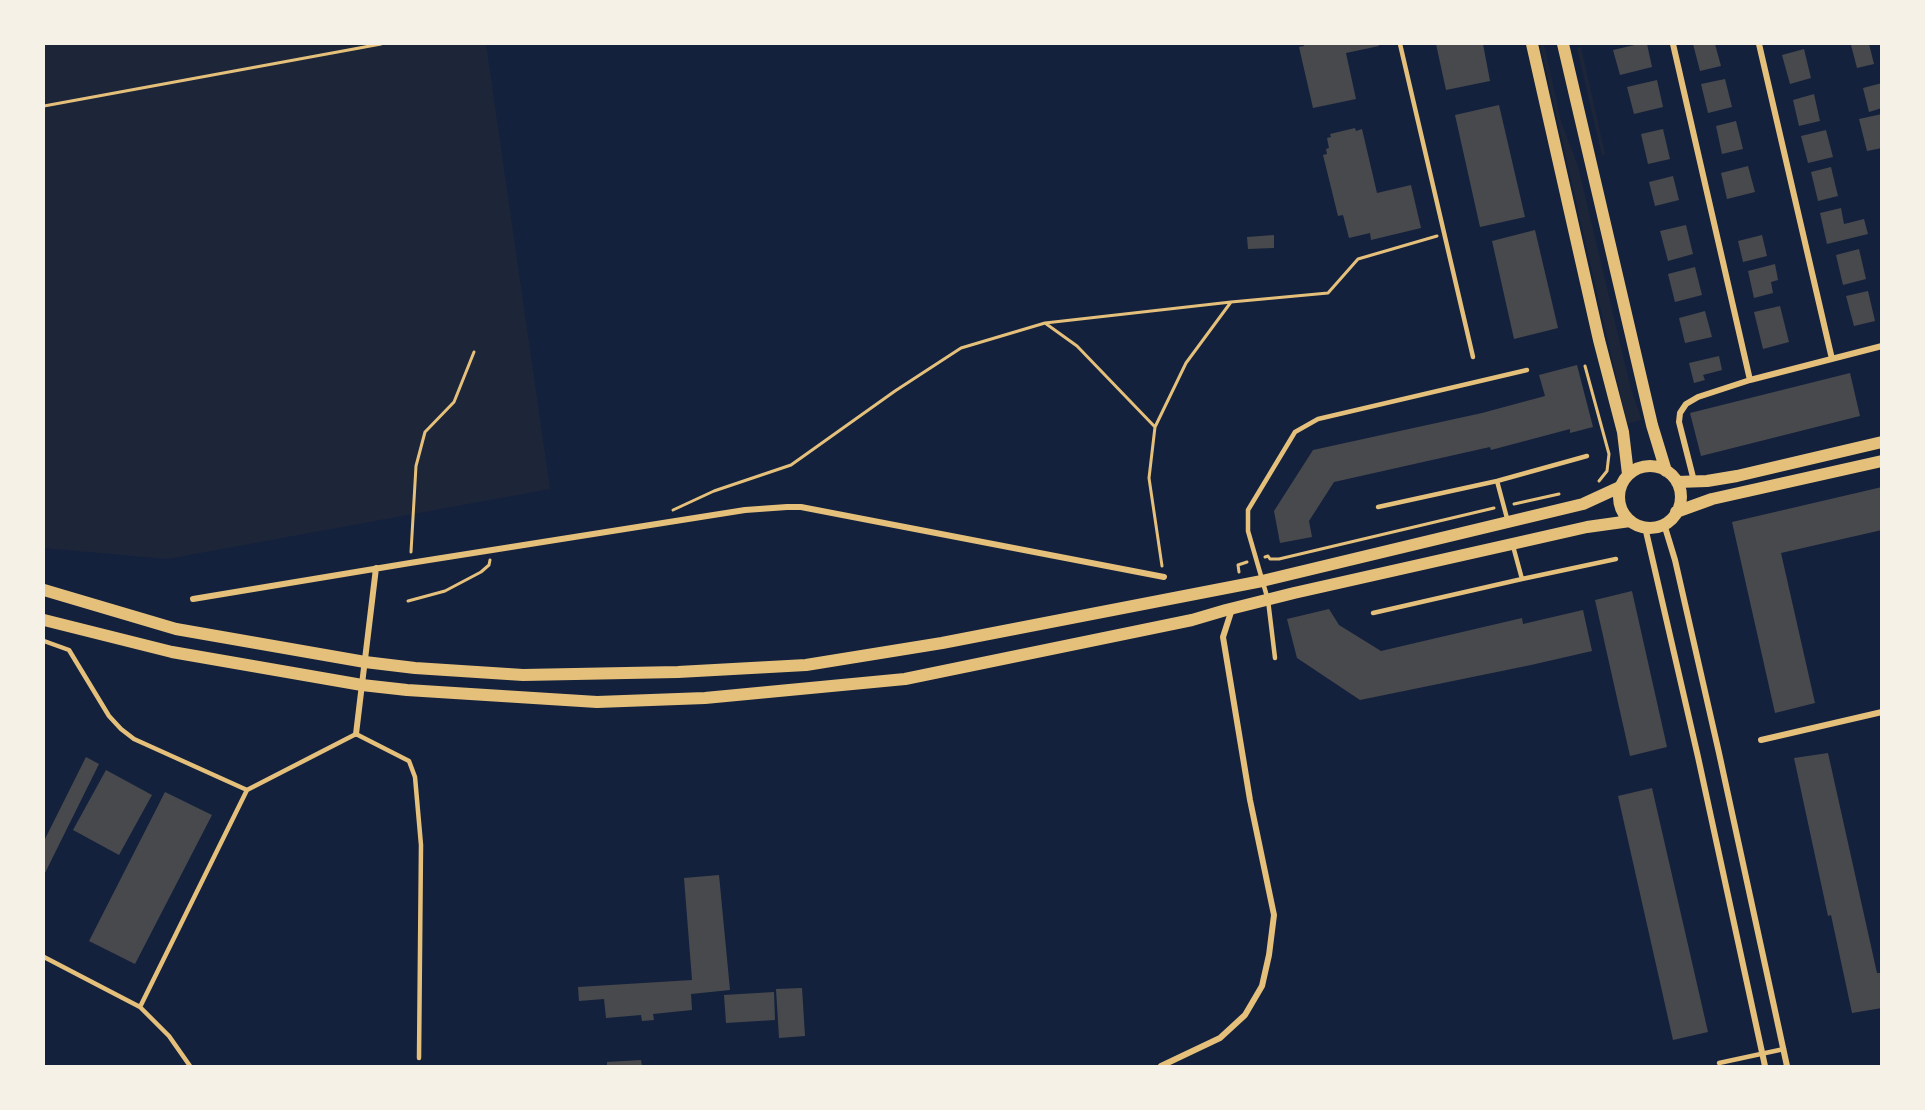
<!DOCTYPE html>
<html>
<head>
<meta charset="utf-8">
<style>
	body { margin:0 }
	#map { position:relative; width:1925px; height:1110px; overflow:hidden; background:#14213d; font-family:Karla,sans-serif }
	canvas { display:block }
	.frame { position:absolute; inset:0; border:45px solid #f6f1e7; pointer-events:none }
</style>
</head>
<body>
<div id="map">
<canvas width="1925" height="1110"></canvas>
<div class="frame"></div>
</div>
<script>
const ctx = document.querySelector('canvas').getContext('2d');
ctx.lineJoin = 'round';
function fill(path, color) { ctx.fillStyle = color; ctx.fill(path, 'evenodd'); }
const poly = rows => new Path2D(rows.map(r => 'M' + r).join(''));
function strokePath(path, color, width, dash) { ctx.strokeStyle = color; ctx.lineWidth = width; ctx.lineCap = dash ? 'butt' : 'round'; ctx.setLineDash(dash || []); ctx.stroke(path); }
fill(poly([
	[44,44,486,44,550,489,167,559,44,548],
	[1540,44,1544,44,1561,121,1578,166,1631,389,1642,420,1627,424],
	[1581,47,1605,154,1602,156,1577,48]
]), '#1d2539');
fill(poly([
	[1304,44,1378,44,1379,46,1346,53,1356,99,1313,108,1299,47,1304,46],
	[1436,44,1483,44,1490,81,1446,90],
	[1639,44,1647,44,1652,67,1620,75,1613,50],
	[1693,44,1715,44,1721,66,1700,71],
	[1855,44,1869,44,1874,64,1857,68,1851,45],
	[1804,49,1811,78,1790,84,1782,55],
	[1725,79,1732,107,1708,113,1701,84],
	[1657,80,1663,107,1634,114,1627,87],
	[1882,83,1882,108,1869,112,1863,88],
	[1814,94,1820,121,1799,126,1793,100],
	[1499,105,1525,217,1480,227,1455,115],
	[1882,114,1882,148,1867,151,1859,119],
	[1736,121,1743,149,1722,154,1716,126],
	[1355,128,1356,131,1362,129,1377,193,1411,185,1421,228,1371,240,1370,233,1349,238,1343,215,1338,216,1323,155,1327,154,1326,149,1329,148,1327,138,1331,137,1330,134],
	[1663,129,1670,159,1648,164,1641,134],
	[1826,130,1833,157,1808,163,1801,136],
	[1748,166,1755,192,1727,199,1721,173],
	[1831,167,1838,196,1818,201,1811,172],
	[1673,176,1679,200,1655,206,1649,182],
	[1841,208,1844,224,1864,219,1868,234,1827,244,1820,213],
	[1686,225,1693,254,1668,261,1660,231],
	[1535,230,1558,328,1514,339,1492,241],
	[1274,235,1274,248,1248,249,1247,237],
	[1762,235,1767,256,1743,262,1738,241],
	[1859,249,1866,279,1843,285,1836,255],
	[1775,264,1778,280,1771,282,1773,293,1754,298,1748,271],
	[1695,267,1702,295,1675,302,1668,274],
	[1868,291,1875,321,1854,326,1846,296],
	[1780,306,1789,342,1763,349,1754,312],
	[1705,311,1712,337,1685,343,1679,318],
	[1719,356,1722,370,1703,375,1705,380,1694,383,1689,363],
	[1577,365,1593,427,1570,433,1570,429,1491,450,1490,447,1334,482,1309,521,1312,537,1280,543,1274,511,1313,450,1482,413,1545,396,1539,375],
	[1850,373,1860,416,1701,456,1690,413],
	[1882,487,1882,530,1781,553,1815,703,1775,713,1732,522],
	[1632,591,1667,747,1630,756,1595,600],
	[1329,609,1339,625,1381,651,1522,618,1523,624,1583,610,1592,651,1531,665,1360,700,1297,658,1287,619],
	[1828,753,1877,973,1882,973,1882,1008,1852,1013,1831,915,1828,916,1794,758],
	[86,757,99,764,44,875,44,841],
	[106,770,152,795,119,855,73,830],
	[1652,788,1708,1032,1673,1040,1618,796],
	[165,792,212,815,135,964,89,941],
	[719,875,730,990,691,994,692,1010,653,1014,654,1020,642,1021,641,1015,606,1018,604,999,579,1001,578,987,692,980,684,878],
	[802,988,805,1036,779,1038,776,989],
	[774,992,775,1020,726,1023,724,995],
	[641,1060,642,1066,607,1066,607,1062]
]), '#48494c');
strokePath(poly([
	[44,106,381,44],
	[1231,302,1328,293,1358,259,1437,236],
	[1585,366,1609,454,1607,471,1599,481],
	[1155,427,1077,346,1045,323,1231,302,1186,363,1155,427,1149,478,1162,566],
	[1514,504,1559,494],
	[673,510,714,491,791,465,895,391,961,348,1045,323],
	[411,552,416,466,425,432,454,402,474,352],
	[1265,557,1268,556,1270,559,1279,559,1494,508],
	[1239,572,1238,565,1247,562],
	[408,601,445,591,481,572,489,565,490,560]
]), '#e5c07b', 3);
strokePath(poly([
	[1400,44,1473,357],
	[1497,481,1508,522],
	[1378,507,1497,481,1587,456],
	[1522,579,1616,559],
	[1373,613,1522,579,1513,546],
	[44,641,69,650,109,716,121,729,134,739,247,790,356,734,409,761,415,777,421,845,419,1058],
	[1275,658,1268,600,1248,531,1248,510,1295,432,1318,419,1527,370],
	[44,957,140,1007,169,1036,190,1066],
	[140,1007,247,790],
	[1719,1063,1784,1049]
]), '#e5c07b', 4.5);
strokePath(poly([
	[1673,44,1750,380,1882,346],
	[1759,44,1832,359],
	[1694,481,1679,422,1680,413,1686,404,1698,397,1750,380],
	[1664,524,1675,560,1719,753,1787,1066],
	[1645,527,1698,757,1765,1066],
	[193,599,410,563,745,510,787,507,801,507,1164,577],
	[356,734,376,568],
	[1761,740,1882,712],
	[1161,1066,1220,1038,1245,1015,1262,986,1269,955,1274,915,1250,800,1223,637,1232,609]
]), '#e5c07b', 6);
strokePath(poly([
	[1532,44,1599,340,1623,432,1628,474],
	[1563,44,1652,425,1666,471],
	'1619 497a31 31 0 1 1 62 0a31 31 0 1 1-62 0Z',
	[1677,482,1707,481,1737,476,1882,442],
	[1676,512,1712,499,1882,461],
	[44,590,176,629,365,662,415,668,523,675,678,672,806,665,942,643,1262,581,1583,504,1620,487],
	[44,620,172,652,362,685,407,690,597,702,705,698,905,679,1192,620,1226,610,1294,593,1512,544,1587,527,1630,521]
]), '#e5c07b', 12);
</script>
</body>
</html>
